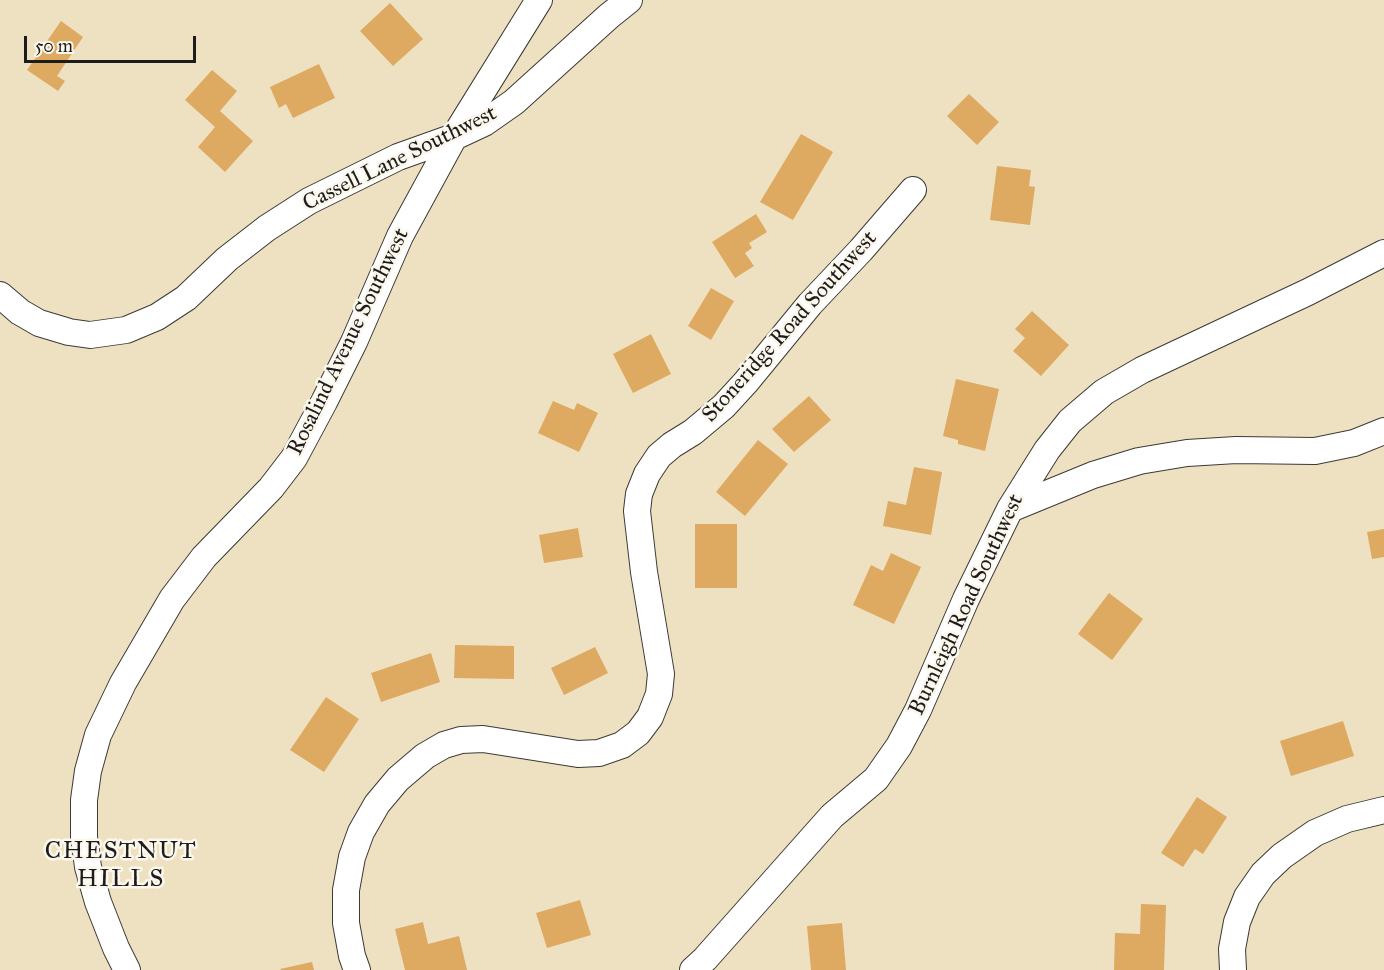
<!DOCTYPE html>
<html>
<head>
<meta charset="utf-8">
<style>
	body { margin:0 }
	#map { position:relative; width:1384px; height:970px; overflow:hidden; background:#eee1c1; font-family:"IM FELL Great Primer",serif }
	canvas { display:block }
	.scale { position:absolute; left:24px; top:36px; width:172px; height:27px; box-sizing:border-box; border:3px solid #1c1c1c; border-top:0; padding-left:8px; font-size:18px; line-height:21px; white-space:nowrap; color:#1c1c1c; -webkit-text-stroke:4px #fbf7ec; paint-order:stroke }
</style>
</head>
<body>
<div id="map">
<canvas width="1384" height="970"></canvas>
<div class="scale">50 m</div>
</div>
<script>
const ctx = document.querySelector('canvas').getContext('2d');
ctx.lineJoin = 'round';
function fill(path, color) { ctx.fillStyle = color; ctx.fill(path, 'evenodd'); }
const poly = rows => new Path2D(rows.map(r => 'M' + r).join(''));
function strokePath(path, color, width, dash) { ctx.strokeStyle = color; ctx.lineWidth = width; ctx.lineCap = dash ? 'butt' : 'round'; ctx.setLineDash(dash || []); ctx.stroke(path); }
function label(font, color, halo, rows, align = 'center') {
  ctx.font = font + ' "IM FELL Great Primer",serif'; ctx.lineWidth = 5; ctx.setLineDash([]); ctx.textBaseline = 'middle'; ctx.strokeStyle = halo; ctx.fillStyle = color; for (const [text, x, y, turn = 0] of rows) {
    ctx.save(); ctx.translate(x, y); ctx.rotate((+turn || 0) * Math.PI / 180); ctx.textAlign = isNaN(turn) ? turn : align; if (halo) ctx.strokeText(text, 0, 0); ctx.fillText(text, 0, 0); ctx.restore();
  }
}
fill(poly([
	[390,3,423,39,393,66,360,31],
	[61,21,83,37,57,76,65,81,58,91,27,70],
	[319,64,335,98,293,118,286,104,279,108,270,87],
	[212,70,237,91,220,111,253,141,225,172,198,147,215,127,185,100],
	[969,94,999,122,977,145,947,116],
	[801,134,833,152,793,220,760,202],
	[997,166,1031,170,1029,186,1035,187,1030,225,990,220],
	[756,214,767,232,749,243,752,248,745,253,754,266,735,278,712,242],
	[711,288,734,301,711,340,688,326],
	[1032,311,1069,345,1041,376,1013,351,1025,338,1015,329],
	[651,334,671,374,633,393,613,354],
	[956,379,999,389,985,451,958,444,958,440,943,436],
	[809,396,831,420,794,452,772,429],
	[553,401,574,410,577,403,598,413,579,452,538,433],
	[758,440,788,464,745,516,716,492],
	[914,467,942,472,931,535,883,526,888,501,906,505],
	[695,524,737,524,737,588,695,588],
	[578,528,583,557,544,563,539,535],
	[1384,529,1384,557,1372,559,1367,532],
	[891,553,921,567,894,624,853,605,871,565,883,571],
	[1109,593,1143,619,1112,660,1078,634],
	[455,645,514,646,514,679,454,678],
	[595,647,608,673,564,695,551,668],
	[431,653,440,682,381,702,371,673],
	[326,697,359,719,324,772,290,750],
	[1343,721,1354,756,1291,776,1280,741],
	[1197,797,1227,817,1203,854,1195,849,1183,867,1161,853],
	[580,900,591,935,547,948,536,913],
	[1141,904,1166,905,1164,970,1114,970,1115,933,1140,934],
	[423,922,428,944,459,936,467,970,405,970,395,929],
	[842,923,846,970,811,970,807,926],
	[312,962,314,970,281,970,280,969]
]), '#dea960');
const minor = poly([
	[0,295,20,312,39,323,69,332,90,335,126,330,157,317,186,298,227,259,267,228,309,201,398,157,454,137,484,123,514,102,609,16,629,0],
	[1010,509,1093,475,1139,461,1187,453,1236,450,1315,451,1354,443,1384,431],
	[127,970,116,948,98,902,88,867,84,837,84,800,88,771,98,735,123,683,172,599,204,557,271,488,294,458,324,402,354,342,400,236,454,137,539,0],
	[357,970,352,956,346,923,346,890,352,857,361,832,377,804,398,779,425,756,444,745,461,740,483,739,578,754,599,753,622,745,638,733,650,717,659,694,661,674,644,572,637,511,639,494,647,474,659,456,672,445,693,432,724,406,746,382,810,304,861,250,913,190],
	[693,970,705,959,832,816,876,779,899,746,918,710,966,599,1010,509,1047,450,1070,421,1104,392,1142,370,1308,292,1384,253],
	[1233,970,1232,949,1237,922,1247,897,1263,874,1282,856,1315,833,1347,819,1384,810]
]);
strokePath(minor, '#3c3a35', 28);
strokePath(minor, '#fff', 26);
label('22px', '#1c1c1c', '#fbf7ec', [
	["Cassell Lane Southwest",400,159,-26],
	["Stoneridge Road Southwest",790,327,-48],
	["Rosalind Avenue Southwest",349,342,-64],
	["Burnleigh Road Southwest",967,605,-65]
]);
ctx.letterSpacing = '1.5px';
label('24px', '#1c1c1c', '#fbf7ec', [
	["CHESTNUT",121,852],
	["HILLS",121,880]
]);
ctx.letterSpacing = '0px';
</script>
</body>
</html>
